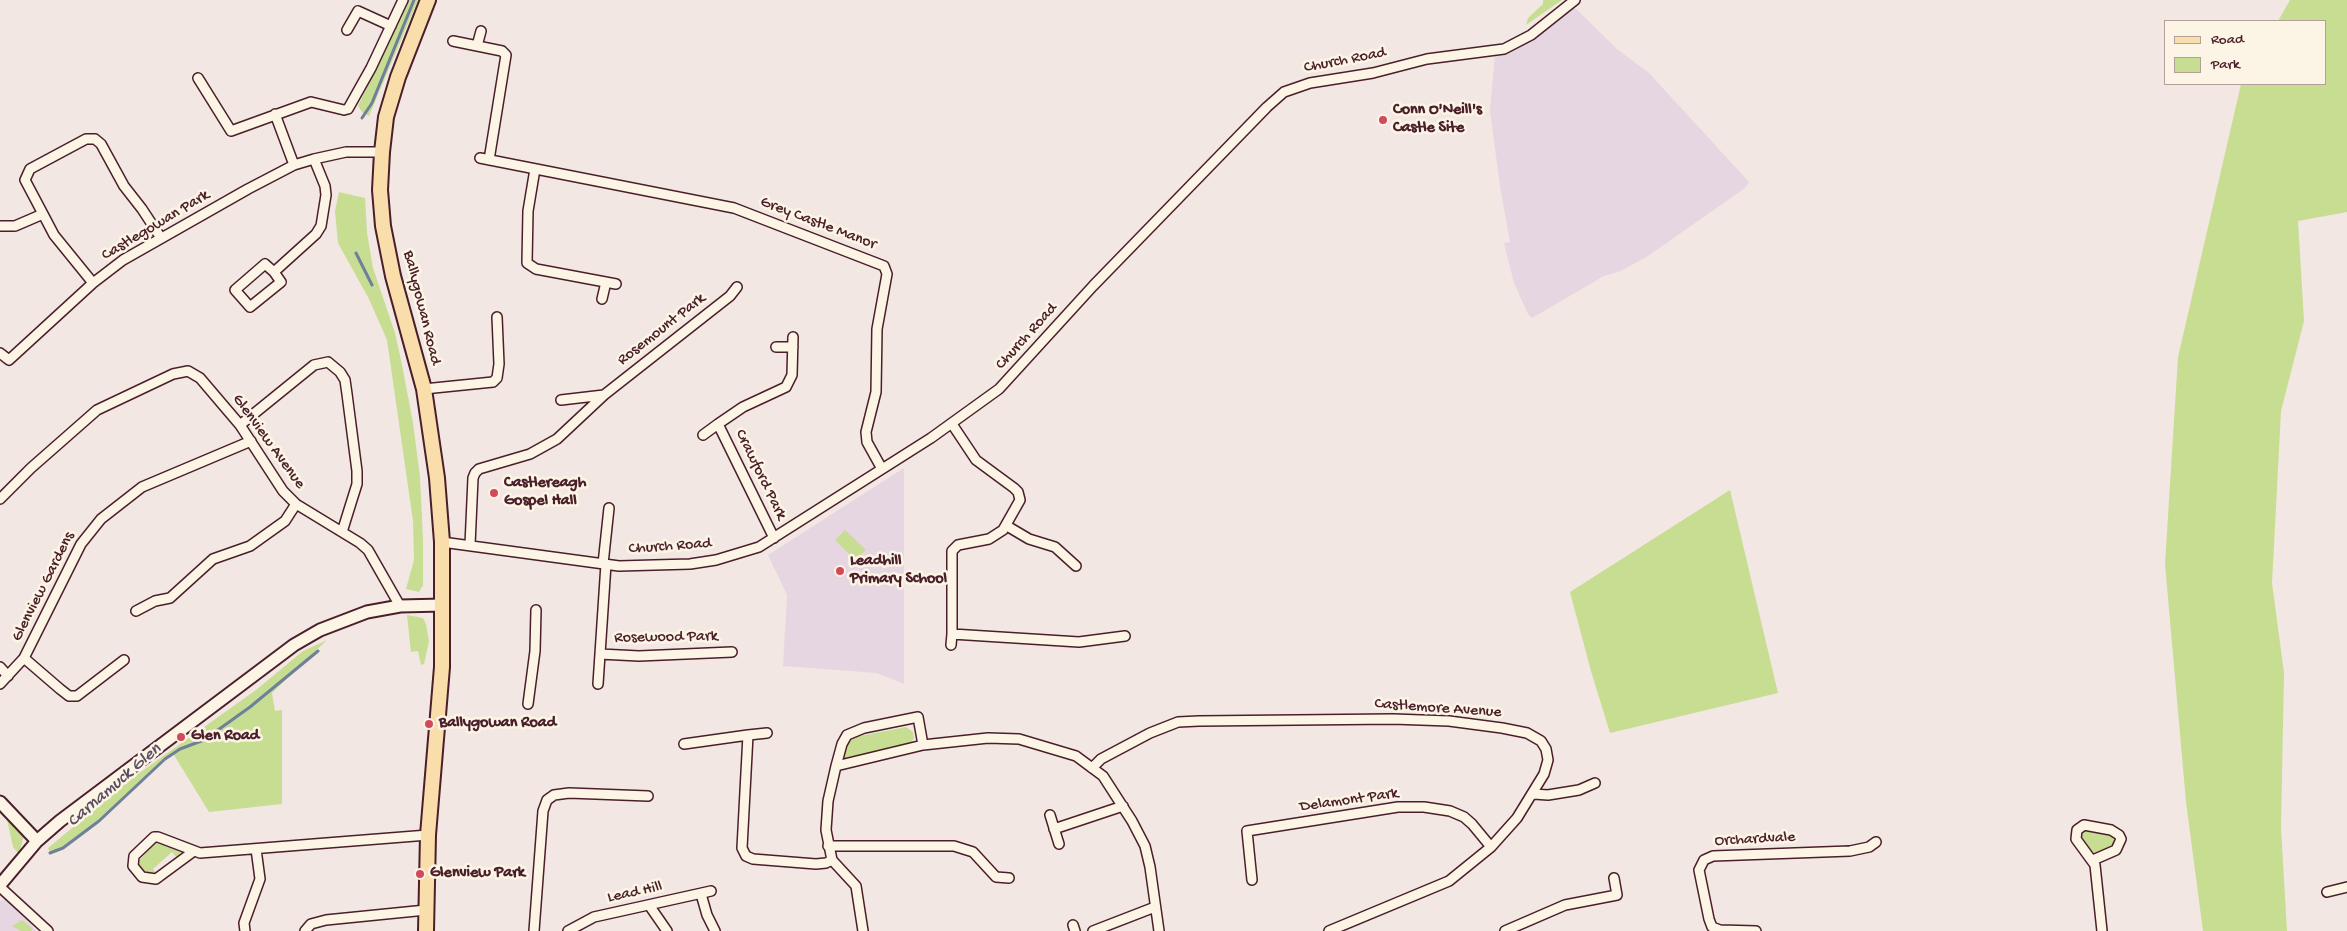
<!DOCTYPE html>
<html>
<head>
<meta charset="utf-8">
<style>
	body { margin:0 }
	#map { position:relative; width:2347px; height:931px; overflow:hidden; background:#f2e7e3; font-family:"Gochi Hand",sans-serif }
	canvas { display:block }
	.legend { position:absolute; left:2164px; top:20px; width:162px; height:65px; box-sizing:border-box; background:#fcf5e5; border:1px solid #b59f9b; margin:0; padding:6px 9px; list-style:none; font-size:15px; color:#4a1f2b }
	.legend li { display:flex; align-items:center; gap:10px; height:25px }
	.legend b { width:25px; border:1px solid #b59f9b }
</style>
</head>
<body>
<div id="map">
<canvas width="2347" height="931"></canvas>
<ul class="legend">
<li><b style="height:6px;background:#f9ddab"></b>Road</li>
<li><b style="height:14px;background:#c7dd92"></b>Park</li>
</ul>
</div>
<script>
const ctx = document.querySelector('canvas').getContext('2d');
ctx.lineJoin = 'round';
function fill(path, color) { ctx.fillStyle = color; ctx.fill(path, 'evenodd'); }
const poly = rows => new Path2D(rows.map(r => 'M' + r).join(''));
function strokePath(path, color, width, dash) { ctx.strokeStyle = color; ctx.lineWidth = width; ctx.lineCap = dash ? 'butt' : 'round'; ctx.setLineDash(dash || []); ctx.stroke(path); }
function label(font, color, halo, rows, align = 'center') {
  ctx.font = font + ' "Gochi Hand",sans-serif'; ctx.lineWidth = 5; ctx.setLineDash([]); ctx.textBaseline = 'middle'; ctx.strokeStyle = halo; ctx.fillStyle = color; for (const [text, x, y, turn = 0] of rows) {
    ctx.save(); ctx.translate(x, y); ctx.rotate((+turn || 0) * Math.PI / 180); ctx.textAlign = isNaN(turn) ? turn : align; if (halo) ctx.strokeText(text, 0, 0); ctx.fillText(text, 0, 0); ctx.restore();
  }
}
fill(poly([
	[1575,8,1617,49,1649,73,1749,182,1745,188,1648,256,1621,271,1604,276,1532,318,1528,314,1514,283,1504,243,1510,242,1500,186,1490,111,1495,54,1526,44,1547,27],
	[904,468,904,684,877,673,783,666,787,595,768,555],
	[3,900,12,904,27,918,36,931,0,931,0,901]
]), '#e6d6e1');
fill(poly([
	[409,0,418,0,369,116,363,113,358,106],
	[1543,0,1562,0,1526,25,1528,18,1543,4],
	[2290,0,2347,0,2347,212,2298,221,2304,321,2281,411,2272,583,2284,673,2281,828,2287,931,2203,931,2186,802,2165,564,2178,357,2241,84,2326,84,2326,21,2278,21],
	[339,192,365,198,367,233,373,268,395,333,402,365,413,423,420,477,423,540,423,585,419,592,406,589,414,560,413,521,387,340,369,299,338,243,335,211],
	[1730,490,1778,693,1610,733,1591,671,1570,592],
	[845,530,866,550,855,560,835,540],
	[407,615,423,618,426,624,429,641,424,664,421,665,418,651,411,652],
	[327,640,272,693,275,711,282,710,282,804,209,812,174,755,165,759,140,781,99,821,65,847,50,853,48,848,131,779,256,690,303,651],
	[906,727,913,732,914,738,910,744,847,759,842,756,845,743,850,738],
	[6,815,24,835,19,854,13,847],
	[2089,829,2113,836,2115,843,2109,849,2094,853,2081,838,2082,833],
	[156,842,181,852,177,858,172,852,153,869,157,875,146,875,138,867,138,862],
	[22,920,33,929,31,931,21,931,12,926]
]), '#c7dd92');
strokePath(poly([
	[362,118,372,103,414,0],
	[356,253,372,285],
	[50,853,63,848,99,821,165,759,180,749,204,740,250,707,318,651]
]), '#6f809b', 3);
const minor = poly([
	[347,30,358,11,391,26],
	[453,41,502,51,506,55,489,160],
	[477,46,481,31],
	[198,78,231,131,311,102,344,110,348,109,371,68,403,0],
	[275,114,294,165],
	[480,158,734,208,884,266,887,274,877,329,876,392,866,432,867,442,882,469],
	[535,169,528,211,527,263,536,269,616,284],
	[0,226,15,226,43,214],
	[274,272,281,282,250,307,235,290,265,264,274,272,316,234,321,226,326,195,325,186,314,159],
	[93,283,54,235,43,214,25,180,30,169,86,139,95,139,101,144,124,186,142,209,161,238],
	[602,299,606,282],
	[776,347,793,347],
	[0,353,9,360,93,283,123,260,248,189,294,165,314,159,346,152,382,152],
	[424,389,493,382,497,378,499,364,497,317],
	[561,400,604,395],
	[952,424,976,460,1014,488,1018,492,1020,500,1003,530,989,539,958,545,952,551,952,634,1079,642,1125,636],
	[240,425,314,365,328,362,340,372,345,380,347,394,357,471,357,484,342,532],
	[703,435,718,424],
	[0,499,31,468,97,410,173,374,188,371,200,378,240,425,283,491,296,504,360,543,368,550,400,606],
	[1007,526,1029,539,1055,547,1076,566],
	[774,538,718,424,743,407,786,387,792,375,793,337],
	[442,542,619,566,690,564,716,560,759,547,931,438,999,389,1093,286,1267,107,1284,92,1310,83,1373,73,1427,59,1504,49,1531,35,1575,0],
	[470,545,473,478,475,473,479,469,530,454,557,439,604,395,730,296,737,287],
	[603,564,609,508],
	[136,611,155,601,170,598,213,559,250,546,285,521,296,504],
	[951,645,952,634],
	[600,654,639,656,732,652],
	[24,658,60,689,69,696,77,696,124,660],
	[0,667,8,676],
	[0,684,24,658,81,544,101,519,142,487,251,441],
	[598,684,606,564],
	[528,704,535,651,536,610],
	[748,735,767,733],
	[684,744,748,735,742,848,746,856,753,859,816,864,826,863,832,860],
	[836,766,842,744,847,735,864,728,918,717,923,745],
	[1092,768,1101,759,1150,733,1178,722,1199,721,1393,719,1449,721,1502,728,1527,733,1541,741,1546,749,1548,760,1544,774,1517,818,1491,847,1449,881,1329,931],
	[1534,794,1548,795,1579,790,1595,783],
	[1050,815,1059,844],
	[1054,829,1123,806],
	[828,846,954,846,973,852,996,877,1009,878],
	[194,851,156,879,142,877,133,866,134,856,154,837,158,837,200,853,428,835],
	[832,860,826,830,828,801,836,766,923,745,988,738,1019,739,1076,756,1103,776,1132,821,1145,846,1150,867,1159,931],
	[832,860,856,886,863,931],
	[2093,860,2116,850,2121,839,2119,835,2111,830,2084,825,2077,830,2076,839,2095,865,2102,931],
	[1252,880,1247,831,1398,807,1424,807,1450,811,1464,817,1472,824,1491,847],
	[0,887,48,931],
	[2327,892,2347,887],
	[701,894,707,915,715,931],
	[649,905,667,931],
	[1073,925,1075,931],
	[245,931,244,923,260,879,256,849],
	[305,931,311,924,326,920,426,910],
	[534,931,543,811,547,800,554,795,569,793,648,796],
	[568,931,594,917,711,891],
	[1093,931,1155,907],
	[1505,931,1565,905,1617,895,1614,878],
	[1756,931,1720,930,1712,927,1709,919,1699,870,1704,860,1713,856,1850,851,1869,847,1876,842]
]);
const tertiary = poly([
	[0,802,37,841],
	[0,885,37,841,60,821,294,645,320,630,367,612,400,606,443,605]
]);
const primary = poly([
	[426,931,428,835,442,667,442,542,437,478,424,389,393,276,383,226,380,190,382,152,386,117,398,77,428,0]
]);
strokePath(minor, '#4a1f2b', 12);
strokePath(tertiary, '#4a1f2b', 15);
strokePath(primary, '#4a1f2b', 18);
strokePath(minor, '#fcf5e5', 9);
strokePath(tertiary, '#fcf5e5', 11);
strokePath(primary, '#f9ddab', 14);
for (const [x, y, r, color] of [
	[1383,120,5,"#d1495b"],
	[494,493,5,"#d1495b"],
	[840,571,5,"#d1495b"],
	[429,724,5,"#d1495b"],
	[181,737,5,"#d1495b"],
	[420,874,5,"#d1495b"]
]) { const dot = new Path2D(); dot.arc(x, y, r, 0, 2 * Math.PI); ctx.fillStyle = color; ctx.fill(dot); strokePath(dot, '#fcf5e5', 2); }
label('16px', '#4a1f2b', '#fcf5e5', [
	["Church Road",1345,61,-11],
	["Grey Castle Manor",818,224,21],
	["Castlegowan Park",156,226,-31],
	["Ballygowan Road",421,308,76],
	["Rosemount Park",662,330,-38],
	["Church Road",1027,337,-48],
	["Glenview Avenue",268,442,54],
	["Crawford Park",760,475,64],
	["Church Road",670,547,-4],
	["Glenview Gardens",44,587,-63],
	["Rosewood Park",666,638,-1],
	["Castlemore Avenue",1438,709,4],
	["Delamont Park",1349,801,-8],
	["Orchardvale",1755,840,-3],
	["Lead Hill",635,893,-12]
]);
label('bold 16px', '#4a1f2b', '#fcf5e5', [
	["Conn O'Neill's",1393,111],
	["Castle Site",1393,129],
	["Castlereagh",504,484],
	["Gospel Hall",504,502],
	["Leadhill",850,562],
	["Primary School",850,580],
	["Ballygowan Road",439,724],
	["Glen Road",191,737],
	["Glenview Park",430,874]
], 'left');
label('italic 18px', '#5c4f63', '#fcf5e5', [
	["Carnamuck Glen",115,786,-41]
]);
</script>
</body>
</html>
